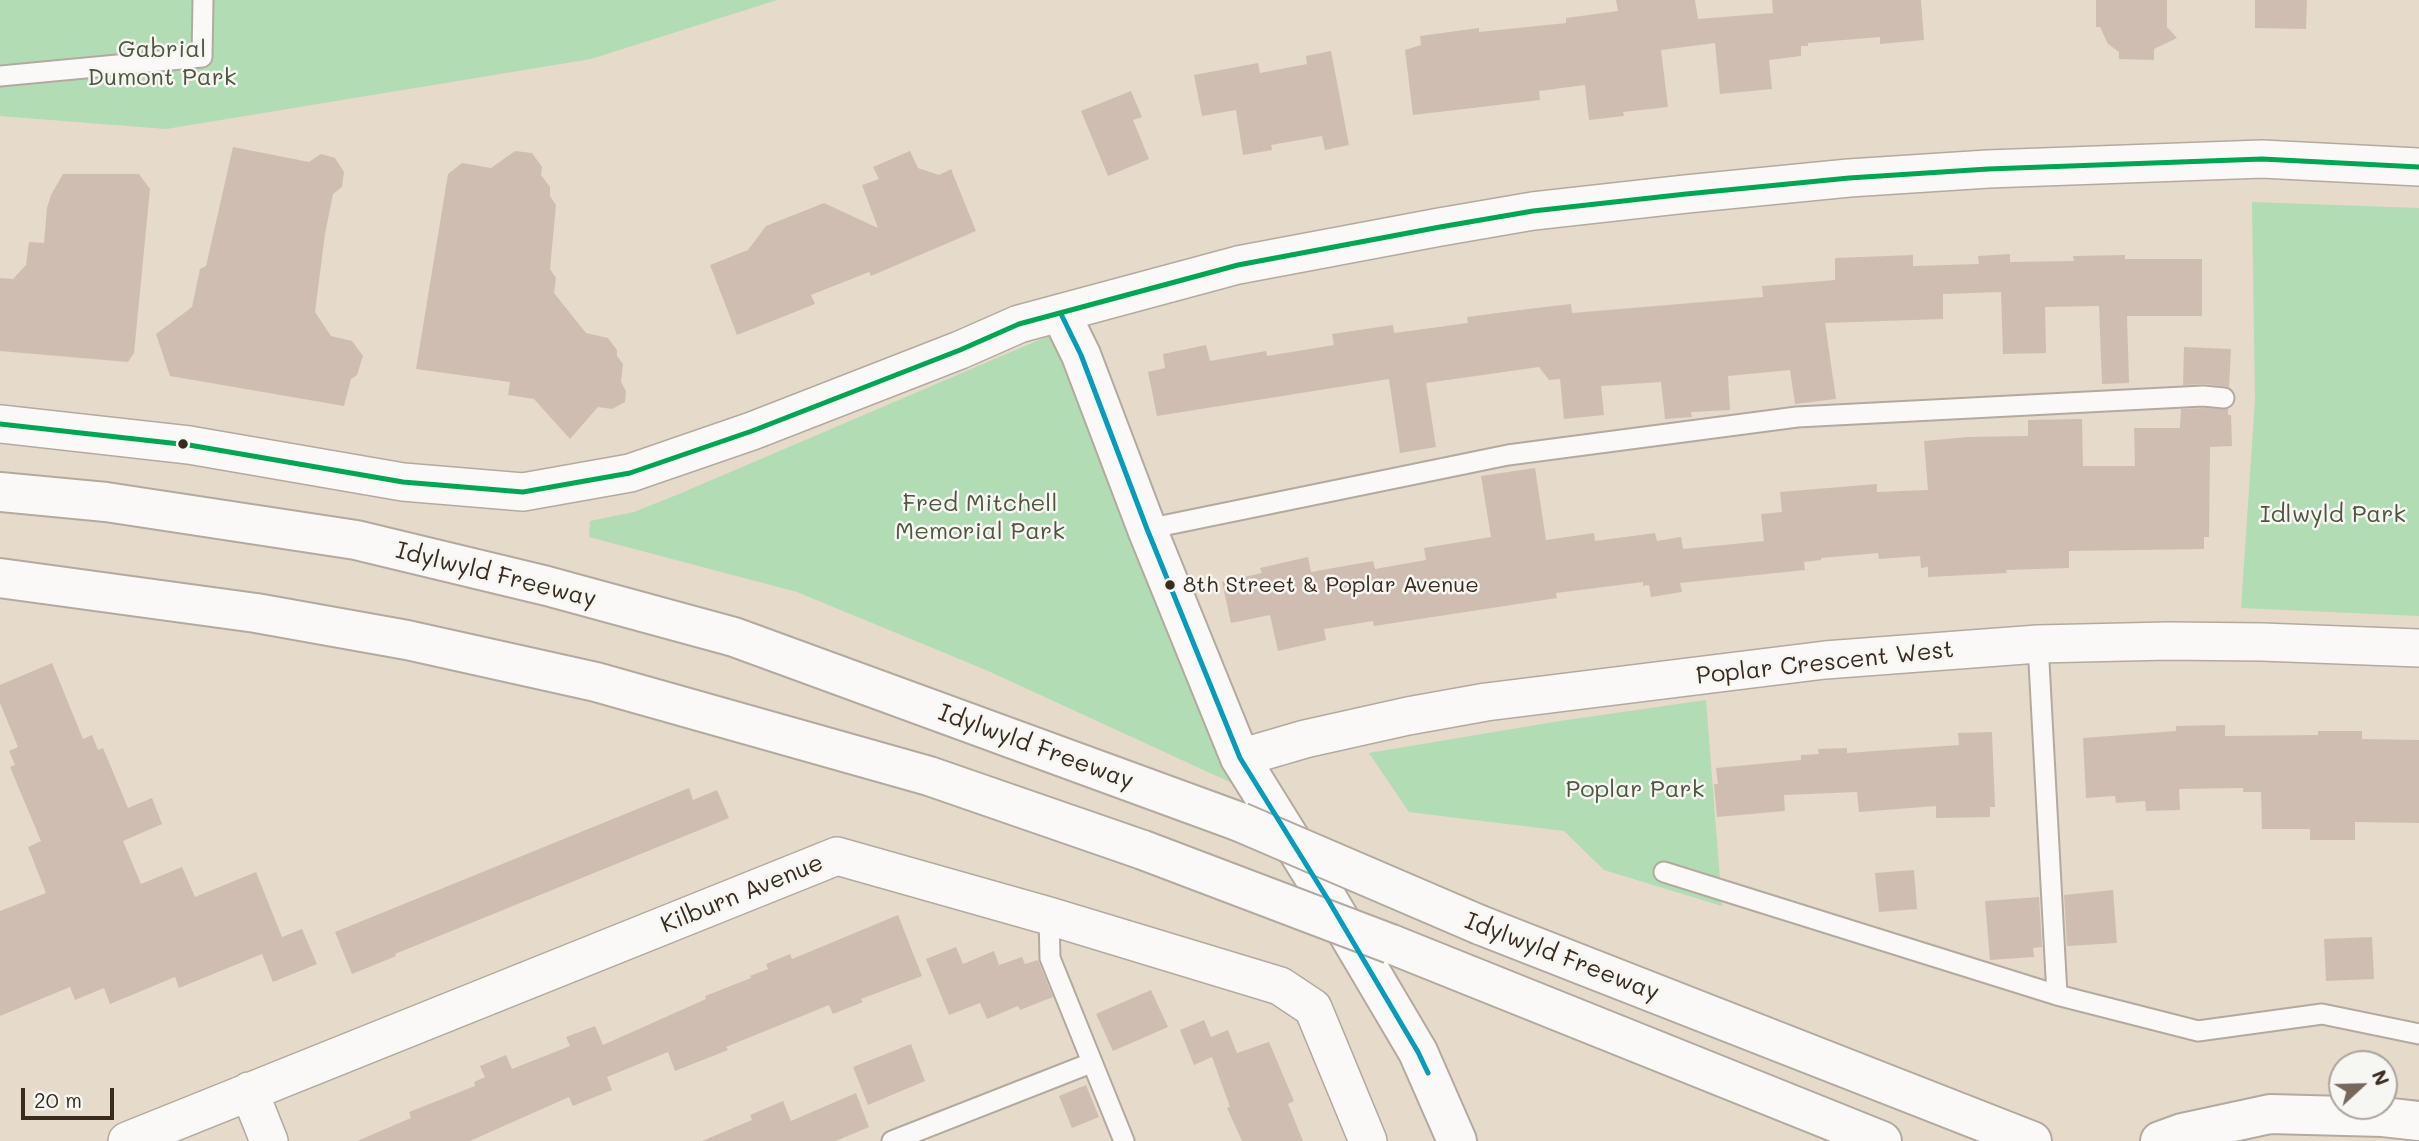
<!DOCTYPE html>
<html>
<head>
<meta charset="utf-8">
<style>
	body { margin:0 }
	#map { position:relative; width:2419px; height:1141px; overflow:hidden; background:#e6daca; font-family:Mali,sans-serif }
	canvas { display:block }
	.north { position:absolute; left:2328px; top:1050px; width:70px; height:70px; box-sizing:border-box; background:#f6f6f2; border:2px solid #aba49d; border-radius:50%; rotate:68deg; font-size:19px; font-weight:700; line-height:28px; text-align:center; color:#3b2a1e }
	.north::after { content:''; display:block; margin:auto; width:24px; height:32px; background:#77685a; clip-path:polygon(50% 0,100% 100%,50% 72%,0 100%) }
	.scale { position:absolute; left:21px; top:1088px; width:93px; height:32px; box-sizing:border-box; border:4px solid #3b2a1e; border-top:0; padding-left:9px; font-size:21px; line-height:24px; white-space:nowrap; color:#3b2a1e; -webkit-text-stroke:5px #f6f6f2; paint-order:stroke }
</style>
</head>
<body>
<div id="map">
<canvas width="2419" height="1141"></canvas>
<div class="north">N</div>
<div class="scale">20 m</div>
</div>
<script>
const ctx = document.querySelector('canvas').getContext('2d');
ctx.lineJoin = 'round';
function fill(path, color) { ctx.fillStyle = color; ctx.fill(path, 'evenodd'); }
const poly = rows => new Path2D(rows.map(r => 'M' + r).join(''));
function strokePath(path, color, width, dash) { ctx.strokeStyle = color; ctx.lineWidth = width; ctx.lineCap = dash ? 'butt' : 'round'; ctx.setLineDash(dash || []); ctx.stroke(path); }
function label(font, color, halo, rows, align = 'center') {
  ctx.font = font + ' Mali,sans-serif'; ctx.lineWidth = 5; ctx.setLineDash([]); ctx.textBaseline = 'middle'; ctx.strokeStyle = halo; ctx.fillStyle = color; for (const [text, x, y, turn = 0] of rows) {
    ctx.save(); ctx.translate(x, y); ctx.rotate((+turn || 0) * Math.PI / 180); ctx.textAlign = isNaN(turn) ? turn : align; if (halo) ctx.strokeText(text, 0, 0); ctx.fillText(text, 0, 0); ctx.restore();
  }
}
fill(poly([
	[0,0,777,0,591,59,166,129,0,116],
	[2252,202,2419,208,2419,616,2241,608,2255,400],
	[1053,334,1245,789,986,670,797,592,589,537,590,521,634,512,679,494],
	[1706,700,1722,906,1604,870,1564,831,1409,812,1369,753,1560,721]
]), '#b2dcb3');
fill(poly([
	[1616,0,1695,0,1698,19,1773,13,1772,0,1921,0,1924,40,1880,44,1880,37,1808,43,1808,46,1801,46,1801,56,1769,60,1772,89,1720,94,1715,43,1661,50,1668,107,1623,112,1624,116,1589,120,1585,85,1539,91,1540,100,1413,115,1405,50,1421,45,1420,36,1479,28,1479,32,1566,23,1566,18,1618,11],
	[2096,0,2167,0,2167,27,2177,38,2154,49,2154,60,2119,59,2119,52,2108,44,2100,27,2096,27],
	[2255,0,2307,0,2306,29,2255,28],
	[1331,51,1349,145,1325,150,1322,136,1271,145,1272,150,1243,155,1236,110,1202,116,1194,75,1258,63,1260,73,1307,64,1306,56],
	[1131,91,1142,117,1133,120,1149,159,1108,176,1081,111],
	[233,147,309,162,321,154,335,158,344,172,342,187,333,194,325,234,315,312,331,336,352,341,363,356,357,375,351,379,344,406,170,376,156,334,192,307,200,269,206,266],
	[515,151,532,153,542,167,541,175,550,187,550,196,556,205,550,269,556,278,554,293,586,333,608,338,617,350,617,356,623,364,621,382,626,391,625,402,612,409,598,407,570,439,534,399,508,395,510,382,416,369,448,174,462,163,491,168],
	[910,151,918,168,939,175,951,169,976,231,871,276,869,272,811,295,815,304,737,335,710,265,748,250,766,226,824,203,878,228,862,185,879,179,873,167],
	[63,174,139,174,150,189,134,353,128,362,0,351,0,278,13,279,26,265,29,242,44,243,47,208,51,195],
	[2010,254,2010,262,2074,261,2073,256,2125,255,2125,259,2202,259,2202,316,2127,316,2129,383,2102,384,2099,306,2045,307,2046,353,2003,354,2001,292,1943,294,1943,319,1825,323,1836,399,1795,404,1790,370,1728,376,1730,410,1691,412,1692,417,1665,419,1661,382,1601,386,1604,415,1564,419,1560,379,1549,380,1539,367,1426,383,1436,447,1400,453,1389,379,1157,416,1148,372,1165,368,1163,354,1206,345,1210,361,1266,351,1267,356,1334,345,1332,334,1393,325,1394,333,1468,323,1467,317,1528,309,1571,304,1572,313,1763,297,1762,286,1835,280,1835,258,1913,255,1913,266,1979,264,1978,256],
	[2184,347,2231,349,2229,387,2204,384,2183,385],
	[2203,408,2228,409,2228,415,2231,415,2232,446,2210,447,2209,537,2204,537,2204,549,2069,551,2069,568,2006,570,2007,573,1928,577,1928,567,1921,568,1920,556,1879,559,1878,553,1821,558,1821,560,1804,562,1805,570,1680,583,1682,592,1651,597,1649,585,1643,586,1643,582,1556,593,1557,598,1374,626,1373,621,1324,629,1326,640,1278,651,1270,615,1231,623,1222,582,1262,573,1260,568,1308,557,1311,572,1373,561,1375,569,1426,560,1424,548,1491,537,1481,476,1535,468,1546,540,1594,533,1595,541,1655,533,1657,541,1681,537,1683,549,1764,541,1761,514,1782,512,1780,492,1877,484,1877,492,1928,490,1924,441,1968,437,2028,436,2028,420,2082,419,2083,466,2135,466,2134,428,2180,428,2181,409],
	[52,663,83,739,92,735,98,750,103,748,128,808,152,798,162,824,123,841,141,884,182,867,195,897,256,872,282,937,302,929,317,964,273,982,262,954,179,988,175,977,110,1004,104,988,75,1000,70,987,0,1016,0,911,46,893,28,847,41,841,10,767,15,765,9,751,18,747,0,703,0,685],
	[2225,725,2225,736,2318,735,2318,731,2362,731,2362,739,2419,740,2419,823,2355,822,2355,840,2310,840,2310,829,2262,829,2261,792,2243,792,2243,788,2179,789,2180,810,2146,811,2145,801,2116,803,2115,796,2086,798,2083,738,2176,731,2176,726],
	[1992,732,1995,807,1990,807,1990,817,1936,818,1936,806,1859,812,1857,792,1784,795,1785,811,1717,817,1714,784,1718,784,1716,768,1801,760,1801,755,1819,754,1818,749,1847,748,1847,753,1959,745,1958,733],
	[689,788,693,800,717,790,729,818,395,954,396,956,352,974,335,932],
	[1914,870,1917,909,1879,912,1875,873],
	[2113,890,2117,943,2067,946,2064,895],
	[2039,897,2042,947,2033,948,2034,957,1990,960,1985,901],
	[898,915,922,976,861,999,863,1002,833,1014,829,1005,726,1047,728,1050,675,1071,668,1052,607,1077,612,1090,573,1106,569,1097,470,1141,357,1141,411,1118,409,1112,475,1086,474,1082,485,1077,480,1066,506,1055,512,1069,570,1046,566,1037,595,1026,603,1045,706,999,705,996,751,978,750,976,768,969,766,964,790,954,792,959],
	[2372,937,2374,979,2326,981,2324,939],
	[956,947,963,964,994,951,999,965,1022,957,1025,964,1038,960,1053,997,1020,1010,1018,1006,987,1019,980,1003,949,1015,926,959],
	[1151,990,1168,1027,1113,1051,1096,1014],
	[1204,1020,1211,1037,1228,1030,1237,1053,1269,1042,1294,1101,1288,1104,1303,1141,1242,1141,1227,1108,1230,1107,1212,1057,1194,1065,1180,1030],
	[911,1044,925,1081,868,1105,853,1067],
	[1086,1085,1099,1117,1072,1128,1059,1096],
	[856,1093,869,1127,836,1141,702,1141,752,1120,750,1115,783,1101,791,1121]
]), '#d0bdb2');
const service = poly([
	[0,76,202,57,203,0],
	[1147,529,1508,455,1797,417,2203,396,2224,398],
	[2038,644,2057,995],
	[1664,872,2057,995,2198,1031,2322,1014,2419,1034],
	[1049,916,1050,958,1124,1141],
	[892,1141,1091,1063]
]);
const minor = poly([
	[0,424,189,445,403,482,523,492,630,473,752,431,960,350,1019,324,1238,265,1440,227,1533,211,1686,194,1849,178,1988,169,2262,159,2419,167],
	[1240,758,1305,739,1408,716,1486,702,1825,660,2038,644,2168,641,2262,642,2419,648],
	[249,1091,269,1141],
	[127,1141,837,856,1049,916,1280,986,1313,1008,1368,1141]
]);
const tertiary = poly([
	[1061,314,1081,355,1147,529,1240,758,1327,898,1418,1052,1457,1141]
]);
const motorway = poly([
	[0,492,106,502,356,540,547,586,734,637,1240,822],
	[0,578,256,613,407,640,596,682,929,776,1143,850],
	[1480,925,2032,1141],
	[1391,944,1882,1141],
	[2160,1141,2182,1133,2270,1114,2383,1117,2419,1121]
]);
strokePath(service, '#b3aa9f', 23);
strokePath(minor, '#b3aa9f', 40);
strokePath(tertiary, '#b3aa9f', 42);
strokePath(motorway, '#b3aa9f', 42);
strokePath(service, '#fbf9f7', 19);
strokePath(minor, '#fbf9f7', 37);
strokePath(tertiary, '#fbf9f7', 38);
strokePath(motorway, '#fbf9f7', 38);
const motorwayBridge = poly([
	[1240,822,1480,925],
	[1143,850,1391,944]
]);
strokePath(motorwayBridge, '#b3aa9f', 42, []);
strokePath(motorwayBridge, '#fbf9f7', 38);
strokePath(poly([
	[1061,314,1081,355,1147,529,1240,758,1327,898,1418,1052,1428,1073]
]), '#069cbc', 5);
strokePath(poly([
	[0,424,189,445,403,482,523,492,630,473,752,431,960,350,1019,324,1238,265,1440,227,1533,211,1686,194,1849,178,1988,169,2262,159,2419,167]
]), '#00a651', 5);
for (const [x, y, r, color] of [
	[183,444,6,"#3b2a1e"],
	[1170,585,6,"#3b2a1e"]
]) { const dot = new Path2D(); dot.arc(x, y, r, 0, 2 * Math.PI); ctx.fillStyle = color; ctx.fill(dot); strokePath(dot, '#f6f6f2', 2.5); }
label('22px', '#3b2a1e', '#f6f6f2', [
	["8th Street & Poplar Avenue",1183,585]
], 'left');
label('24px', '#4e573e', '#f6f6f2', [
	["Gabrial",162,50],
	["Dumont Park",162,78],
	["Fred Mitchell",980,504],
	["Memorial Park",980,532],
	["Idlwyld Park",2333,515],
	["Poplar Park",1635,790]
]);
label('24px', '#3b2a1e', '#f6f6f2', [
	["Idylwyld Freeway",496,575,14],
	["Poplar Crescent West",1825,663,-6],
	["Idylwyld Freeway",1036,747,20],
	["Kilburn Avenue",742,894,-22],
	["Idylwyld Freeway",1562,957,21]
]);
</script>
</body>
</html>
